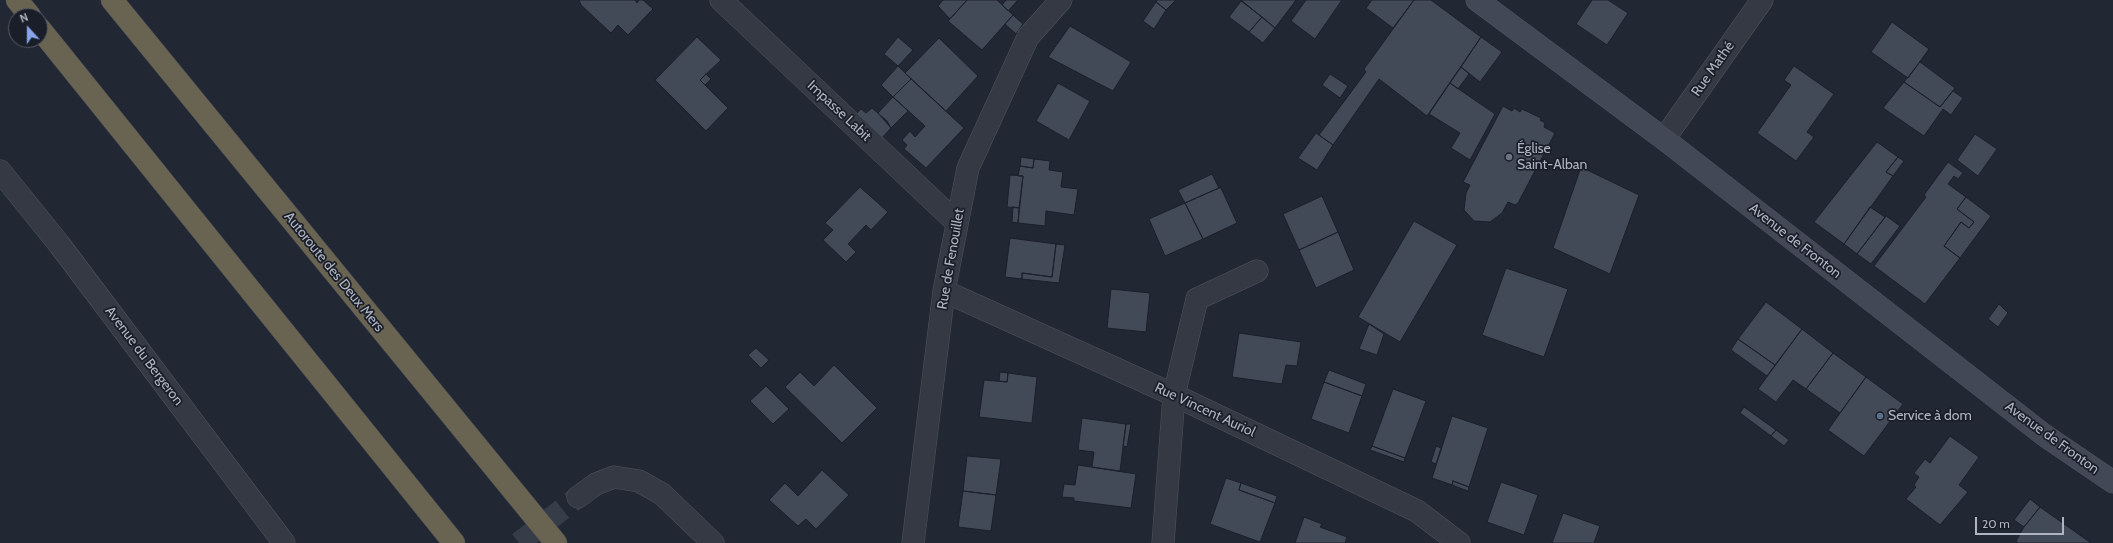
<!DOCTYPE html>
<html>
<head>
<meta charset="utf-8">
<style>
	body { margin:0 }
	#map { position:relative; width:2113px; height:543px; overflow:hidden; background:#212733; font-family:Cabin,sans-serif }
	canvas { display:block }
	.north { position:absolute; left:8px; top:8px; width:40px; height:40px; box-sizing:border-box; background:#1a1e29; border:1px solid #555a66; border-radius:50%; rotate:339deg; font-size:11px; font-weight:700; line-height:16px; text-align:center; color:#aeb4c1 }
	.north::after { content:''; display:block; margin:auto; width:14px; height:18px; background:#88a5ec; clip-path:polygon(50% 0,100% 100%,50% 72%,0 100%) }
	.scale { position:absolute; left:1975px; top:517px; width:89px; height:18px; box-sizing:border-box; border:2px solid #aeb4c1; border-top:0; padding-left:5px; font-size:12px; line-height:14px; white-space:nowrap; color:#aeb4c1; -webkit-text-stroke:3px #1a1e29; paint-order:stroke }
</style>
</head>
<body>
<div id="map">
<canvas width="2113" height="543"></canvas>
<div class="north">N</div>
<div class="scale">20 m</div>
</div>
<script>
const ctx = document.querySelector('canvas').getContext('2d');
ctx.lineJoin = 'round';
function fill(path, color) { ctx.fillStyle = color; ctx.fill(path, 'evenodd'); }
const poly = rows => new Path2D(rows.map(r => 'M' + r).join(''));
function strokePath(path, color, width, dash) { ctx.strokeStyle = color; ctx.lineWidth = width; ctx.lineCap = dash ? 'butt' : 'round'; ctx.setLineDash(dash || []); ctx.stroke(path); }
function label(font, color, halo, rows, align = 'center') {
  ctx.font = font + ' Cabin,sans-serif'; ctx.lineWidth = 3.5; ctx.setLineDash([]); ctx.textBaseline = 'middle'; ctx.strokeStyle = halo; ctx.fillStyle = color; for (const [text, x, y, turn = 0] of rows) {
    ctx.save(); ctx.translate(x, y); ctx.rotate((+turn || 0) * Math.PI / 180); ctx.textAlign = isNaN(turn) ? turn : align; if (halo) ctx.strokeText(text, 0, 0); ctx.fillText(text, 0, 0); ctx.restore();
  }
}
const building = poly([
	[579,0,635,0,637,3,639,0,643,0,653,9,628,35,618,25,611,33,581,5,579,0],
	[943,0,967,0,950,19,938,6,943,0],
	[967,0,997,0,1013,15,982,50,948,21,967,0],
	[1006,0,1018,0,1008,11,1002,5,1006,0],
	[1157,0,1175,0,1175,1,1166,10,1156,2,1157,0],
	[1241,0,1296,0,1275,28,1241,0],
	[1306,0,1342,0,1315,39,1291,21,1306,0],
	[1372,0,1414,0,1393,28,1366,8,1372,0],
	[1414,0,1431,0,1481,37,1427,116,1379,79,1333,145,1319,135,1366,72,1364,69,1414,0],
	[1592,0,1608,0,1628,13,1607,45,1576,24,1592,0],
	[1241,1,1262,17,1249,32,1229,17,1241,1],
	[1156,2,1166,10,1154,29,1143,21,1156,2],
	[1013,15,1023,24,1016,34,1005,24,1013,15],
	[1262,17,1275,28,1263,43,1249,32,1262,17],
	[1892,22,1929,49,1908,78,1871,52,1892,22],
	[1070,26,1131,62,1113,91,1048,57,1070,26],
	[697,37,721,60,700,80,728,108,706,131,655,80,697,37],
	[898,37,913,50,898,66,884,54,898,37],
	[1481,37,1502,52,1480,82,1461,67,1481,37],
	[939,38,978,76,946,111,905,73,939,38],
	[1920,62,1955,88,1940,107,1904,82,1920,62],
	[898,66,911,79,893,97,881,85,898,66],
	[1794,66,1834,94,1807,132,1814,137,1796,161,1757,133,1791,85,1784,80,1794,66],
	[1461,67,1469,74,1458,89,1450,83,1461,67],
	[706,74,711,79,705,85,700,80,706,74],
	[1330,74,1348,86,1340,98,1322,85,1330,74],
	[911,79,964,128,926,168,904,149,907,145,902,140,910,131,915,137,925,126,893,97,911,79],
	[1904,82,1940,107,1953,91,1963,98,1951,115,1943,109,1924,136,1883,108,1904,82],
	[1058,83,1090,101,1069,140,1036,121,1058,83],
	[1450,83,1495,114,1470,160,1451,148,1460,133,1429,114,1450,83],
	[893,97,908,111,891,128,878,113,893,97],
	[1503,106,1512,111,1514,108,1520,112,1522,109,1541,118,1540,120,1545,123,1544,127,1555,133,1518,203,1515,205,1508,202,1502,213,1490,222,1474,221,1464,210,1466,193,1470,185,1463,182,1503,106],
	[872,108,887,121,891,128,879,141,854,116,861,109,866,113,872,108],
	[1316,133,1333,145,1317,170,1298,158,1316,133],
	[1975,134,1997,149,1978,176,1957,160,1975,134],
	[1877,142,1898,157,1886,172,1893,176,1844,244,1814,222,1877,142],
	[1021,157,1034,159,1033,168,1020,166,1021,157],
	[1898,157,1904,161,1893,176,1886,172,1898,157],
	[1034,159,1050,161,1049,170,1063,172,1061,187,1078,189,1074,215,1046,211,1045,226,1018,223,1023,176,1018,176,1020,166,1033,168,1034,159],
	[1948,162,1963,173,1958,179,1954,176,1948,184,1966,197,1957,209,1974,222,1969,228,1961,222,1944,246,1960,258,1925,304,1874,266,1926,197,1924,195,1948,162],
	[1581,167,1639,195,1610,274,1553,248,1581,167],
	[1212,174,1219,188,1185,203,1178,190,1212,174],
	[1010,175,1023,176,1019,208,1007,207,1010,175],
	[860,187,888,212,871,230,866,225,848,244,856,252,846,262,823,240,833,230,825,223,860,187],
	[1219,188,1221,188,1237,223,1203,239,1185,203,1219,188],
	[1322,196,1338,232,1299,250,1283,214,1322,196],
	[1966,197,1991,216,1960,258,1944,246,1961,222,1969,228,1974,222,1957,209,1966,197],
	[1185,203,1203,239,1165,256,1149,219,1185,203],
	[1013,207,1019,208,1018,223,1012,222,1013,207],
	[1870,207,1885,217,1857,254,1844,244,1870,207],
	[1886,216,1900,226,1871,264,1857,254,1886,216],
	[1414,221,1457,245,1400,342,1358,317,1414,221],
	[1338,232,1354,270,1316,288,1299,250,1338,232],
	[1010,238,1056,244,1052,277,1022,273,1022,279,1005,277,1010,238],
	[1056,244,1065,245,1059,283,1022,279,1022,273,1052,277,1056,244],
	[1506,268,1568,289,1544,357,1482,335,1506,268],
	[1111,289,1150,293,1146,332,1107,328,1111,289],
	[1766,302,1802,329,1775,365,1738,339,1766,302],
	[1999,304,2008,313,1998,327,1988,319,1999,304],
	[1369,324,1384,334,1377,355,1359,349,1369,324],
	[1802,329,1833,353,1806,389,1793,380,1776,402,1758,389,1802,329],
	[1239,333,1301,342,1297,366,1286,365,1282,384,1232,377,1239,333],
	[1738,339,1775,365,1767,376,1731,350,1738,339],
	[756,348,769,360,761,368,748,355,756,348],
	[1833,353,1866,377,1840,413,1806,389,1833,353],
	[834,365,877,408,842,443,785,387,800,372,814,386,834,365],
	[1329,370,1366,384,1362,396,1324,382,1329,370],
	[1000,372,1008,373,1007,382,999,381,1000,372],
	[1008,373,1037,377,1032,423,979,417,984,380,1007,382,1008,373],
	[1866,377,1903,404,1864,456,1828,430,1866,377],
	[1324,382,1362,396,1349,433,1311,419,1324,382],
	[766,386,789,409,773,424,750,401,766,386],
	[1393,389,1426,401,1405,458,1372,446,1393,389],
	[1744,407,1776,430,1771,436,1740,413,1744,407],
	[1452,416,1488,428,1469,487,1453,481,1452,485,1432,478,1452,416],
	[1082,418,1126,424,1120,471,1092,467,1094,452,1078,450,1082,418],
	[1126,424,1131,424,1127,447,1123,446,1126,424],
	[1776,430,1789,440,1784,446,1771,436,1776,430],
	[1950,436,1979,457,1959,485,1968,492,1940,525,1906,499,1916,487,1914,485,1919,477,1914,473,1925,459,1930,463,1950,436],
	[1372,446,1405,458,1404,462,1370,450,1372,446],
	[1436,446,1441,448,1436,464,1431,462,1436,446],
	[967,456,1001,459,996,495,963,491,967,456],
	[1078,465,1136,474,1131,508,1074,501,1074,498,1062,497,1064,484,1075,485,1078,465],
	[822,470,849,495,816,529,806,519,798,526,769,500,785,483,798,496,822,470],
	[1226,478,1241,483,1239,490,1275,503,1260,542,1210,524,1226,478],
	[1453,481,1469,487,1468,491,1452,485,1453,481],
	[1501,482,1538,495,1524,535,1487,522,1501,482],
	[1241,483,1277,496,1275,503,1239,490,1241,483],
	[963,491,996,495,991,531,958,527,963,491],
	[2030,499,2040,507,2024,527,2014,520,2030,499],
	[2040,507,2091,543,2018,543,2016,541,2024,527,2040,507],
	[1563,513,1600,526,1594,543,1552,543,1563,513],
	[1304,517,1322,524,1320,527,1347,537,1345,543,1295,543,1304,517]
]);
fill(building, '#424a58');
strokePath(building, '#1c202b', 1);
strokePath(poly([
	[519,543,578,497]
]), '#363c48', 22, [22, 11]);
const street = poly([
	[721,0,957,223],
	[1664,139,1762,0],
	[0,171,59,244,284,543],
	[944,291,1174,395,1417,511,1459,543],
	[578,497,596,484,614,477,639,481,662,494,713,543],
	[913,543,944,291,968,168,1028,37,1061,0],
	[1163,543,1174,395,1197,299,1257,271]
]);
const secondary = poly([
	[1477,0,1664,139,2044,435,2113,482]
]);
const highway = poly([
	[17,0,30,16],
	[112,0,556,543],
	[40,29,454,543]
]);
strokePath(street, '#4f545f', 23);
strokePath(secondary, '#4f545f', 23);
strokePath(highway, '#3f444f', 23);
strokePath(street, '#343944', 22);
strokePath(secondary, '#434857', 22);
strokePath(highway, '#696352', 22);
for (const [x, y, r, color] of [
	[1509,157,4,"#6b7280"],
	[1880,416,4,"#5c6f8a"]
]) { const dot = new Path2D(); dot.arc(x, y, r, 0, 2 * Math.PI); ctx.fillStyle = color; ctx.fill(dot); strokePath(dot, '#1a1e29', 1.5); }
label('14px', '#aeb4c1', '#1a1e29', [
	["Rue Mathé",1713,69,-55],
	["Impasse Labit",839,111,43],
	["Avenue de Fronton",1795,241,38],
	["Rue de Fenouillet",951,259,-80],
	["Autoroute des Deux Mers",334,272,51],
	["Avenue du Bergeron",144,356,53],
	["Rue Vincent Auriol",1205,410,25],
	["Avenue de Fronton",2052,438,36]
]);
label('14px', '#aeb4c1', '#1a1e29', [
	["Église",1517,149],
	["Saint-Alban",1517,165],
	["Service à dom",1888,416]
], 'left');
</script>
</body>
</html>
